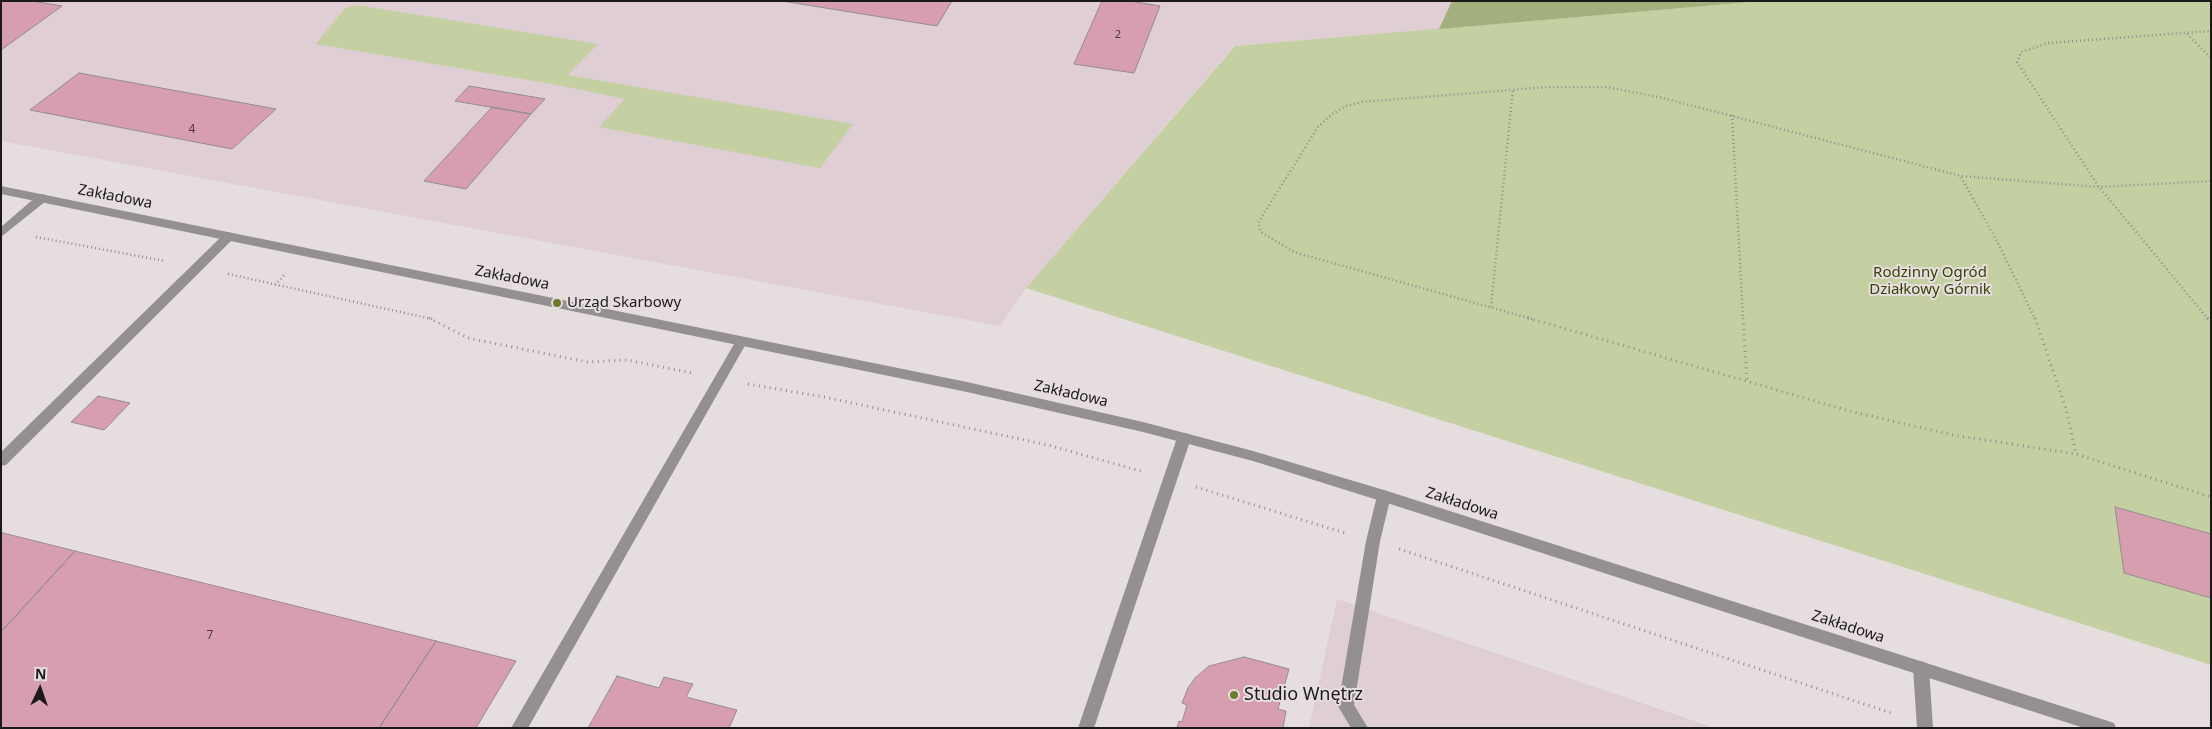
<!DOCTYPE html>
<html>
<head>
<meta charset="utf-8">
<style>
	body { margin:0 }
	#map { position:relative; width:2212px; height:729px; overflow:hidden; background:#e6dddf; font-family:"Noto Sans",sans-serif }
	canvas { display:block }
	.frame { position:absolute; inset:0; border:2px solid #1c191a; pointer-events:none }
	.north { position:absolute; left:15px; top:664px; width:50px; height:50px; -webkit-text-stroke:4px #e6dddf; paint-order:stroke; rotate:3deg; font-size:14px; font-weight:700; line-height:20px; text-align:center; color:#1c191a }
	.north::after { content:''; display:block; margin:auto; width:18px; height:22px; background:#1c191a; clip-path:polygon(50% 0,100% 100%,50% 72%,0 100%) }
</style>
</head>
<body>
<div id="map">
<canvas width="2212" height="729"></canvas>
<div class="frame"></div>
<div class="north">N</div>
</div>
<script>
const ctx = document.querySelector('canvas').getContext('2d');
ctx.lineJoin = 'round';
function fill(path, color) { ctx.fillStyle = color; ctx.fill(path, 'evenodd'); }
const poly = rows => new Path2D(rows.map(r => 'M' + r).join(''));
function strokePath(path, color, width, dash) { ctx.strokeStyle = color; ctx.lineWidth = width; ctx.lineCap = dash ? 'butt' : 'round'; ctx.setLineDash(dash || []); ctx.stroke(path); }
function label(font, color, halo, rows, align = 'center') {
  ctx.font = font + ' "Noto Sans",sans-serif'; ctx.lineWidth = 4; ctx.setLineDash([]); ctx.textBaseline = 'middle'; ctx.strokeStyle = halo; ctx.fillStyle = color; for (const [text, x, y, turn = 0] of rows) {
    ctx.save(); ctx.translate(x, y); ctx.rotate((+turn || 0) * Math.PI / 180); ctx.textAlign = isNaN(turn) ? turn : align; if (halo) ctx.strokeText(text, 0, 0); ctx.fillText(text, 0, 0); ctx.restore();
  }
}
fill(poly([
	[1,1,1452,1,1439,29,1234,46,1026,288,1000,326,1,141],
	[1337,599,1715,728,1309,728]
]), '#dfced3');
fill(poly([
	[1763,1,2211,1,2211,665,1026,288,1235,46],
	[357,5,598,44,568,75,853,124,820,168,599,127,625,99,552,84,316,44,345,8]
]), '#c4d0a2');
fill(poly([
	[1452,1,1763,1,1439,29]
]), '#a3b07d');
const building = poly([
	[1,1,32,1,62,6,1,50,1,1],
	[782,1,952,1,937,26,782,1],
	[1102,1,1130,1,1160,6,1134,73,1074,64,1102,1],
	[79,73,276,109,232,149,30,110,79,73],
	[469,86,545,99,531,114,455,101,469,86],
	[492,107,531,114,466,189,424,181,492,107],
	[98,396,130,403,104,430,71,422,98,396],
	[2115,507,2211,534,2211,598,2124,573,2115,507],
	[3,533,75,551,1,632,1,534,3,533],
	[75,551,436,641,379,728,1,728,1,632,75,551],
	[436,641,516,661,476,728,379,728,436,641],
	[1244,657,1289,669,1278,709,1286,711,1283,728,1177,728,1179,721,1182,722,1187,705,1182,703,1188,688,1195,678,1209,666,1244,657],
	[617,676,659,688,664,677,693,684,686,697,737,710,729,728,588,728,617,676]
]);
fill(building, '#d79eaf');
strokePath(building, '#948c8f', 1);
strokePath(poly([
	[2187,34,2211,58],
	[1732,115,1743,319],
	[1961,177,1998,243,2035,319],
	[36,237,165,261],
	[228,274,432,319],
	[275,285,286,273],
	[1491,307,1513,89],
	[1532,319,1294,252,1261,232,1258,223,1318,127,1332,114,1346,106,1362,102,1547,87,1607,87,1659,97,1961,176,2099,187,2211,181],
	[2208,319,2099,187,2017,62,2021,52,2048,43,2211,31]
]), '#938d8e', 2.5, [1, 3]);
strokePath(poly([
	[429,318,468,338,587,362,627,360,693,373],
	[1528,318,1853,412,1953,435,2076,454,2211,497],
	[1743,318,1747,382],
	[2035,318,2066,409,2076,454],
	[2207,318,2211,323],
	[748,384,824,397,1048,445,1144,472],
	[1196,487,1345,533],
	[1399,549,1894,714]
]), '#938d8e', 3, [1, 4.5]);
fill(poly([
	[42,194,46,195,48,198,46,201,1,237,1,227,38,195,42,194],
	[229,232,235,236,233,239,6,465,1,466,1,452,225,233,229,232],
	[741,337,747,342,528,728,511,728,737,339,741,337],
	[1184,433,1189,434,1191,438,1094,728,1078,728,1177,438,1179,434,1184,433],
	[1384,490,1389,492,1391,496,1380,541,1354,705,1368,728,1351,728,1338,706,1366,541,1377,496,1379,492,1384,490],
	[1921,661,1926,663,1929,668,1933,728,1917,728,1913,668,1916,663,1921,661]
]), '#949091');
fill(poly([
	[1,186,967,382,1143,422,1253,451,1384,490,2108,721,2114,723,2116,728,2084,728,1384,502,1253,461,1143,432,967,392,1,194,1,186]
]), '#949091');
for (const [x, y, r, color] of [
	[557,303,5,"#6c7c2b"],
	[1234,695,5,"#6c7c2b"]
]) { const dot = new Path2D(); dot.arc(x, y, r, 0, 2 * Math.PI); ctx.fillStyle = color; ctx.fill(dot); strokePath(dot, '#e6dddf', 2); }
label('11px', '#4b3a3f', null, [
	["2",1118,35]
]);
label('12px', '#4b3a3f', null, [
	["4",192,130],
	["7",210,636]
]);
label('15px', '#1c191a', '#e6dddf', [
	["Zakładowa",115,197,11],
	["Zakładowa",512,278,11],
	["Zakładowa",1071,394,13],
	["Zakładowa",1462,504,18],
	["Zakładowa",1848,627,18]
]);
label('15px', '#384205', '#e6dddf', [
	["Rodzinny Ogród",1930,273],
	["Działkowy Górnik",1930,290]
]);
label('15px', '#1c191a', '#e6dddf', [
	["Urząd Skarbowy",567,303]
], 'left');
label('18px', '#1c191a', '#e6dddf', [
	["Studio Wnętrz",1244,695]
], 'left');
</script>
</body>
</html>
